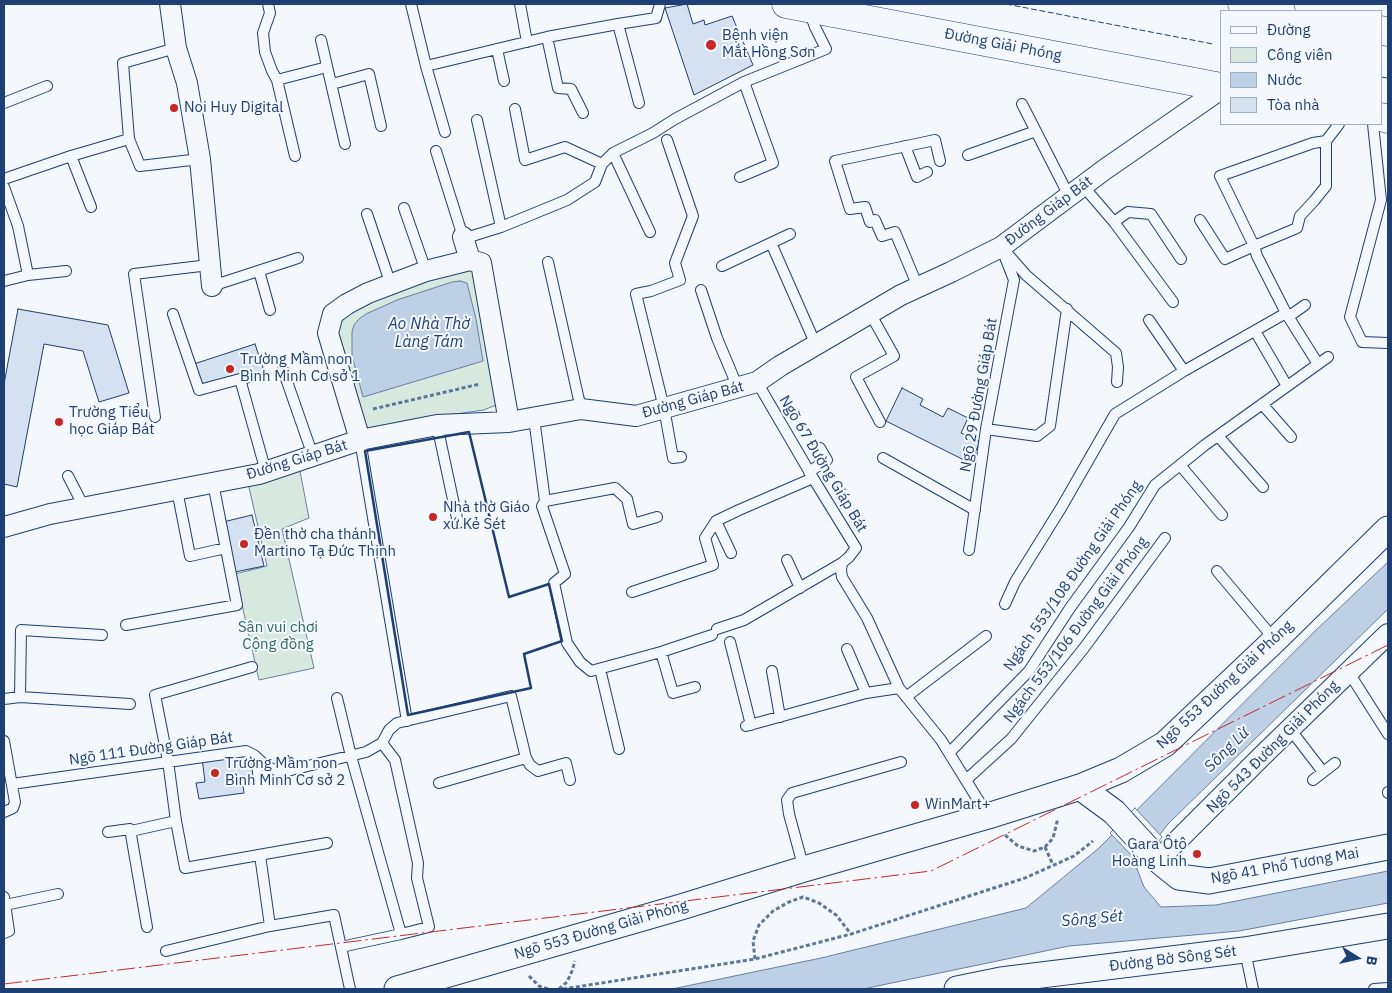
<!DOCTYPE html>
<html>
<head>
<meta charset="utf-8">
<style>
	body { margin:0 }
	#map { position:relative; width:1392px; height:993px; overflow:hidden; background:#f4f7fb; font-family:"IBM Plex Sans",sans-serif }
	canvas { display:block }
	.frame { position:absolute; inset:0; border:5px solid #1d3f73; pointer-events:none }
	.legend { position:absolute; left:1220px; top:10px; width:162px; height:115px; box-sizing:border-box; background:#f4f7fb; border:1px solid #9eadc5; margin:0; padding:6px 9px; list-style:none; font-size:15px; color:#1d3f73 }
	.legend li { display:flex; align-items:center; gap:10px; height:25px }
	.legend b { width:25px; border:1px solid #9eadc5 }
	.north { position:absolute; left:1332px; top:933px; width:50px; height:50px; -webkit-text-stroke:4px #f4f7fb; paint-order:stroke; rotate:100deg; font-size:14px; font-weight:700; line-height:20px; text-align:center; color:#1d3f73 }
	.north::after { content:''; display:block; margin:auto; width:18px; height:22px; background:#1d3f73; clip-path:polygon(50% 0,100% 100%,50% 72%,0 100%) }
</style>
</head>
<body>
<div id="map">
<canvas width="1392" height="993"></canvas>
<div class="frame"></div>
<ul class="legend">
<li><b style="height:6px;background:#f4f7fb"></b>Đường</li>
<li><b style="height:14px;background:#d7e8df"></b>Công viên</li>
<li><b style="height:14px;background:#bed0e5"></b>Nước</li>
<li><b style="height:14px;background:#d5e0f0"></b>Tòa nhà</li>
</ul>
<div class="north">B</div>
</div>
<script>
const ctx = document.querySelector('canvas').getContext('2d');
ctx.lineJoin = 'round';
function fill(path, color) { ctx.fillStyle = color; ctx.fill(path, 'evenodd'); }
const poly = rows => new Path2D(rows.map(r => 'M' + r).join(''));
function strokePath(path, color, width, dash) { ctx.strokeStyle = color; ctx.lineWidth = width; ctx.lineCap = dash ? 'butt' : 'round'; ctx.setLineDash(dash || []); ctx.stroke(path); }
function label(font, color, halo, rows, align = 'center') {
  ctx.font = font + ' "IBM Plex Sans",sans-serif'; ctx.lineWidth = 4; ctx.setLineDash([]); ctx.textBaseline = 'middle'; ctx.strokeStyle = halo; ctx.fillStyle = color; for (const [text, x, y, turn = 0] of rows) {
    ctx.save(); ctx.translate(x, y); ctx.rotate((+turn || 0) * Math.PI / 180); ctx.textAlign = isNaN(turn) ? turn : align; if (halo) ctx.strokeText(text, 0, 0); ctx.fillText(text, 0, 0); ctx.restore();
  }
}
const green = poly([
	[471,262,496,405,484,410,400,422,365,432,333,336,340,316,351,307,471,262],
	[299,466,309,518,282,529,314,668,259,680,235,574,267,566,248,483,299,466]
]);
fill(green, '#d7e8df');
strokePath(green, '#687fa3', 1);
const water = poly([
	[460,281,467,283,476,319,483,361,363,397,352,356,352,332,354,325,359,319,366,314,397,300,452,282,460,281],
	[1388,562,1388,609,1168,824,1136,866,1144,887,1161,907,1216,905,1388,871,1388,903,1239,931,1069,946,863,989,672,989,821,958,1026,908,1099,848,1314,632,1388,562]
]);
fill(water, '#bed0e5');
strokePath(water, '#687fa3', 1);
const pier = poly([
	[1135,808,1162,837,1140,864,1110,833,1135,808]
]);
fill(pier, '#f4f7fb');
strokePath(pier, '#687fa3', 1);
const building = poly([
	[687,4,693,24,704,20,705,25,732,16,753,65,694,95,665,8,687,4],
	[18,309,108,325,129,393,99,402,83,351,44,344,17,487,4,484,4,384,18,309],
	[255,344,266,377,245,384,202,387,194,364,255,344],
	[902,388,923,399,920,405,943,417,948,408,968,418,961,433,980,442,970,463,886,421,902,388],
	[252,515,264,566,235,572,223,522,252,515],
	[250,754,254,784,243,786,244,793,199,799,196,783,205,782,202,758,250,754]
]);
fill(building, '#d5e0f0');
strokePath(building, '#1d3f73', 1);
const service = poly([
	[268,4,270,13,263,33,265,52,272,71,277,80,295,156],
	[411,4,426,66,445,132],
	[520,4,527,42],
	[547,37,558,88,571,89,583,113],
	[321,40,345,144],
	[176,48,123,63,129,139,140,166,200,159],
	[497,49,504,81],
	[426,66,547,37,618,24],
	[277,80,327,67],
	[332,84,369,74,381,126],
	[4,103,47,86],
	[639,103,618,24,656,18,660,4],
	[1022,104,1069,196],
	[515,109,525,160,565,147,602,164],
	[477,120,501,227],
	[1373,124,1381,200,1350,317,1362,342,1388,343],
	[667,140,693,216,675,263,680,280,651,291,636,294,664,408,673,458,681,457],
	[905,146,917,177,927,172],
	[436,151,463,237,469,237,501,227,567,200,595,182,602,164,613,153,653,133,675,119,744,82,826,49,815,27,809,11],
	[613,153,650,232],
	[968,155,1036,131],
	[71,156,91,207],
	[740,177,773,163,744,82],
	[4,179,71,156,129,139],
	[1083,186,1114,222,1173,302],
	[4,187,18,226,28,275],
	[404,208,426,271],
	[367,214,391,285],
	[1200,220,1225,259,1254,246,1220,176,1313,143,1326,141],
	[1114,222,1128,212,1151,214,1181,259],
	[771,243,816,345],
	[1005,251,1026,275,1116,353,1118,367,1117,382],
	[548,262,581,409],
	[722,266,790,234],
	[259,271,270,310],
	[4,281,28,275,66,271],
	[212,286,298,258],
	[918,287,895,232,882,236,875,220,870,222,865,207,850,209,835,161,935,140,940,161],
	[701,290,717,338,738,388],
	[870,313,894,356,856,377,880,422],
	[173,314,199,390,240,379,266,472],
	[1288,317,1305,305],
	[1149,320,1184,371],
	[1255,331,1287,386],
	[1318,364,1286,313,1257,256,1254,246,1297,228,1300,216,1314,201,1326,186,1326,141,1339,124],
	[283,370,313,456],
	[757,382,813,478,856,548,849,557,842,563,841,570,842,577,867,618,899,688,941,740,988,816],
	[1262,404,1291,437],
	[155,417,134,274,209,265],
	[534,418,545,501,542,506,565,574,554,583,567,643,580,662,591,671,661,652,712,635],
	[437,425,458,523],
	[986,429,1037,436,1050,426,1067,309],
	[1218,436,1263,487],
	[360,440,407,721],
	[883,458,975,510],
	[1180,465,1222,515],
	[809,472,827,460,820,448],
	[68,476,84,507],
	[177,490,190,556,226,548],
	[545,501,615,488,627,499,633,524,657,517],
	[716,521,731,553],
	[969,550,986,429,1014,280,1001,247],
	[787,560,800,588],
	[1217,571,1275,640],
	[632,592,713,565,705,538,716,521,739,510,813,478],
	[1005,604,1015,582,1061,508,1115,414,1184,371,1286,313],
	[126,625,237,605,213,483],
	[717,629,744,620,842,563],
	[730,642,751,725],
	[847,649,866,693],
	[661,652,673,693,695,687],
	[252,667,155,695,168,761,176,821,185,868,327,843],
	[600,669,619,749],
	[772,671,780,717],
	[1348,673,1353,679,1388,734],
	[20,697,21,630,102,635],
	[906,697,986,636],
	[337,698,351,756,401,934,341,947],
	[4,699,20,697,130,704],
	[746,726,866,693,899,688],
	[1290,729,1323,772],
	[4,741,15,802,13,808,4,812],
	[382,743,395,760,418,863,417,878,429,927,401,934],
	[949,753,1029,671,1070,608,1129,527,1155,485,1205,445,1328,357],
	[966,780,1011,739,1084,648,1165,538],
	[1313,780,1335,763],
	[439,783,526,758],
	[12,784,246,751,254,755,265,765,274,770,287,771,366,752,382,743,389,730,397,723,511,696,526,758,530,765,538,771,566,763,570,780],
	[1388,793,1388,792],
	[131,831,176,821],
	[108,832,130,829,147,927],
	[260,855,270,926],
	[804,869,789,814,787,800,792,793,901,762],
	[4,897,9,931,4,933],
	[5,905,58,894],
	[166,951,270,926,334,915,350,989],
	[1245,951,1253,989],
	[1374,989,1388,988]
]);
const minor = poly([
	[170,4,176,48,187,83,200,159,212,286],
	[463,237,470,260],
	[360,440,328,333,333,314,347,304,368,293,426,271,470,260,481,263,509,422],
	[4,527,50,514,259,474,360,440,437,425,509,422,581,409,636,416,757,382,780,366,901,295,951,272,1001,247,1104,170,1221,89],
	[1158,860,1262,756,1388,634]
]);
const tertiary = poly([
	[1080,787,1114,812,1158,860,1179,877,1209,881,1388,847],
	[397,989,681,907,804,869,988,816,1080,787,1121,770,1165,744,1275,640,1388,529],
	[957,989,1001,980,1244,950,1388,926]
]);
const primary = poly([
	[786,4,1221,87],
	[1242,4,1281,11],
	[1381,30,1388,32],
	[1381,117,1388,119]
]);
strokePath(service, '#1d3f73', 12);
strokePath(minor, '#1d3f73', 22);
strokePath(tertiary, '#1d3f73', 27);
strokePath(primary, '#1d3f73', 29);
strokePath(poly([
	[373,409,480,384],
	[1005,835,1018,846,1034,851,1045,847,1053,838,1058,818],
	[1045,847,1053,865],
	[755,959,753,941,759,925,773,911,789,902,803,897,819,903,836,915,851,934],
	[529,976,539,986,548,989],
	[559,989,567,982,572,971,575,961],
	[563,989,755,959,851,934,1025,878,1074,856,1093,841]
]), '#5e769c', 3, [4, 2.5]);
strokePath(service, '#f4f7fb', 10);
strokePath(minor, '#f4f7fb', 20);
strokePath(tertiary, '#f4f7fb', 25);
strokePath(primary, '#f4f7fb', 28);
strokePath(poly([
	[1006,4,1213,44],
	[1381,77,1388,78]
]), '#1d3f73', 1, [6, 2.5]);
strokePath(poly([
	[469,432,509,597,549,584,562,641,524,654,531,688,408,715,365,451,469,432]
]), '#1d3f73', 2.5);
strokePath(poly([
	[4,984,931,871,1388,645]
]), '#c62828', 1, [18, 4, 2.5, 4]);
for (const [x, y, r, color] of [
	[711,45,6,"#c62828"],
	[174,108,5,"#c62828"],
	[230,369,5,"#c62828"],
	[59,422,5,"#c62828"],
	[433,517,5,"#c62828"],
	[244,544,5,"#c62828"],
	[215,773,5,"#c62828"],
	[915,805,5,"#c62828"],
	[1197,854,5,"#c62828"]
]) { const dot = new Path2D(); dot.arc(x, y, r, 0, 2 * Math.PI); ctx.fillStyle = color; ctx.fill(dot); strokePath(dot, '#f4f7fb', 2); }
label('15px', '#1d3f73', '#f4f7fb', [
	["Bệnh viện",722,36],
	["Mắt Hồng Sơn",722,53],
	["Noi Huy Digital",184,108],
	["Trường Mầm non",240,360],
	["Bình Minh Cơ sở 1",240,377],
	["Trường Tiểu",69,413],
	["học Giáp Bát",69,430],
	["Nhà thờ Giáo",443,508],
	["xứ Kẻ Sét",443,525],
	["Đền thờ cha thánh",254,535],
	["Martino Tạ Đức Thịnh",254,552],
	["Trường Mầm non",225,764],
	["Bình Minh Cơ sở 2",225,781],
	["WinMart+",925,805],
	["Gara Ôtô",1187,845,"right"],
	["Hoàng Linh",1187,862,"right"]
], 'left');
label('15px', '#1d3f73', '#f4f7fb', [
	["Đường Giải Phóng",1003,45,11],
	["Đường Giáp Bát",1049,211,-37],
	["Ngõ 29 Đường Giáp Bát",979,395,-80],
	["Đường Giáp Bát",693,400,-15],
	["Đường Giáp Bát",297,460,-17],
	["Ngõ 67 Đường Giáp Bát",823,464,59],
	["Ngách 553/108 Đường Giải Phóng",1073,576,-55],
	["Ngách 553/106 Đường Giải Phóng",1076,630,-53],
	["Ngõ 553 Đường Giải Phóng",1225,685,-43],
	["Ngõ 543 Đường Giải Phóng",1273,747,-45],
	["Ngõ 111 Đường Giáp Bát",151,749,-8],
	["Ngõ 41 Phố Tương Mai",1285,866,-10],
	["Ngõ 553 Đường Giải Phóng",601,930,-16],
	["Đường Bờ Sông Sét",1173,959,-7]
]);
label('15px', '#2c6c60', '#f4f7fb', [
	["Sân vui chơi",278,628],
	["Cộng đồng",278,645]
]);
label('italic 16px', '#1d3f73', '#f4f7fb', [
	["Ao Nhà Thờ",429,324],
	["Làng Tám",429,342],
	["Sông Lừ",1227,750,-45],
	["Sông Sét",1092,919,-5]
]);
</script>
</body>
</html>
